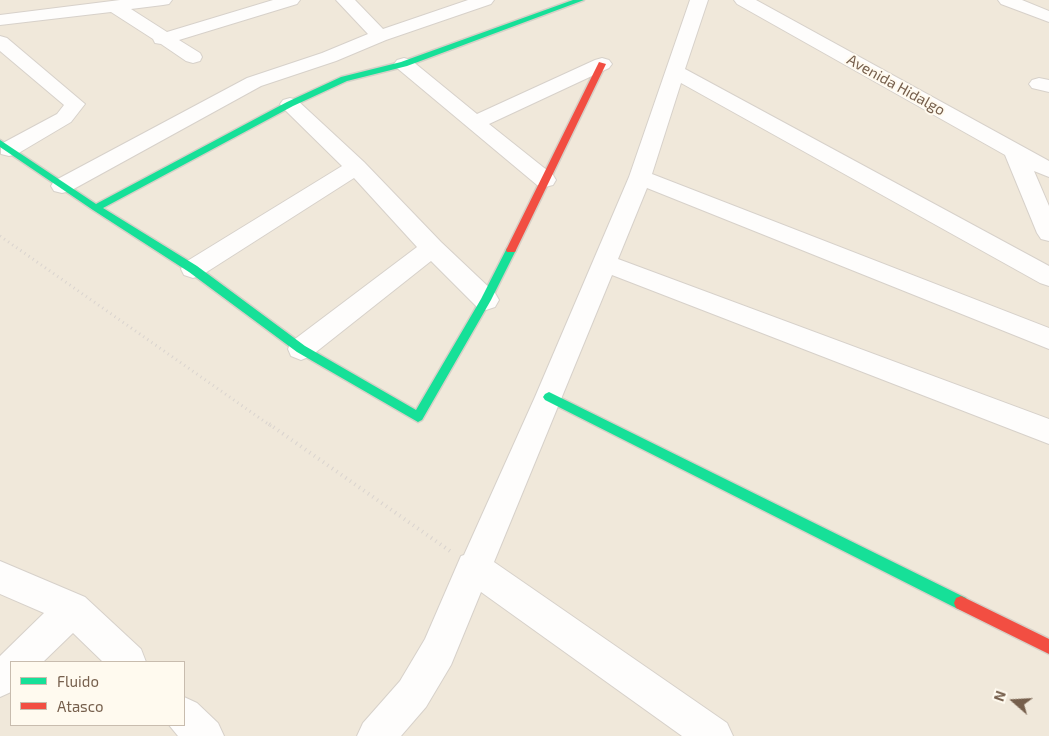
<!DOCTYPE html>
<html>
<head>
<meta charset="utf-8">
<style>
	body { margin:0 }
	#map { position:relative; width:1049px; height:736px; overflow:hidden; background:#f7f4ec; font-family:"Exo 2",sans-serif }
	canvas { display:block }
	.legend { position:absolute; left:10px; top:661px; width:175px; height:65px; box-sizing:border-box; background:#fffaef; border:1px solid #c8bcae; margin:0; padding:6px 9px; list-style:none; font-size:15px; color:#765f4c }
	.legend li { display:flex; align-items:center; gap:10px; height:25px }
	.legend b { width:25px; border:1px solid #c8bcae }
	.north { position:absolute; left:989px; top:676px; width:50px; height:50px; -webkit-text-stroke:4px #fffaef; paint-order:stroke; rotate:289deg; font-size:14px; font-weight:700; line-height:20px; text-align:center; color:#765f4c }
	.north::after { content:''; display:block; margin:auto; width:18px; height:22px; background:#765f4c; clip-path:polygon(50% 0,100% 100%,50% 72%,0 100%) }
</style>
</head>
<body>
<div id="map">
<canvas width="1049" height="736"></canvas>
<ul class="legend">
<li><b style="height:6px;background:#16e098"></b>Fluido</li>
<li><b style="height:6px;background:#f24e42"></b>Atasco</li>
</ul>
<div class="north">N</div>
</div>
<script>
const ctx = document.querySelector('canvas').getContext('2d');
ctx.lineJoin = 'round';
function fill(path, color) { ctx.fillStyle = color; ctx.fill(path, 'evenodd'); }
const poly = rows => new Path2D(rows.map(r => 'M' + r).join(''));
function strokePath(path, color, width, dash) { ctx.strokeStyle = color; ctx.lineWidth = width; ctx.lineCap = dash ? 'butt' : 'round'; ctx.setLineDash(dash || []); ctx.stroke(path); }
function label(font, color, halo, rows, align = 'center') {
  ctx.font = font + ' "Exo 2",sans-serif'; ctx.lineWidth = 4; ctx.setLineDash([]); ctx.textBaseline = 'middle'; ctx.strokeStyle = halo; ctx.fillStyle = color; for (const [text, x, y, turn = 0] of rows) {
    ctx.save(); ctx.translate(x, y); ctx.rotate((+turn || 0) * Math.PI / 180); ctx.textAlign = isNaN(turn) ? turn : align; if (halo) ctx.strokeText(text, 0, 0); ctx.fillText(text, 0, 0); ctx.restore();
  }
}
fill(poly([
	[0,0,1049,0,1049,736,0,736],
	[11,662,184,662,184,725,11,725]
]), '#f0e8da');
const street = poly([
	[120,0,172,0,169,4,163,5,131,9,167,32,273,0,300,0,297,4,179,40,200,53,202,57,200,61,193,63,186,61,161,44,155,43,153,39,111,12,0,25,0,15,120,0],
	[336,0,355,0,383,29,468,0,494,0,491,4,386,40,336,61,261,86,70,191,62,193,54,191,51,186,54,181,247,78,322,53,368,34,336,0],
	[690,0,708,0,685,69,1049,266,1049,286,1040,283,681,83,652,174,1049,328,1049,349,647,188,618,259,1049,419,1049,444,612,275,494,562,727,723,733,736,682,736,481,592,451,665,426,707,401,736,357,736,363,723,400,681,425,639,461,556,464,555,535,397,629,177,690,0],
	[734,0,756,0,1049,161,1049,177,1034,171,1049,206,1049,241,1041,239,1037,233,1005,155,737,4,734,0],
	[998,0,1022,0,1049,11,1049,22,1001,4,998,0],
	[0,36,7,38,85,104,71,122,17,154,9,156,1,154,1,144,57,114,64,105,0,51,0,36],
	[404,58,411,60,477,114,595,60,602,58,609,60,612,64,609,68,489,124,553,175,556,180,553,185,545,187,537,185,397,68,394,64,397,60,404,58],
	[1039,78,1049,80,1049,92,1032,88,1029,84,1032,80,1039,78],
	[290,98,297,100,364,162,441,242,495,293,499,300,495,307,486,310,477,307,431,261,311,356,301,360,291,356,288,349,291,342,417,247,354,178,202,275,193,278,184,275,181,269,184,263,342,166,283,108,280,104,283,100,290,98],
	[0,561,85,597,141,649,146,662,103,662,73,633,43,662,11,662,11,692,0,697,0,656,44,613,0,594,0,561],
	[184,697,197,703,218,723,224,736,178,736,169,725,184,725,184,697]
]);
const fast = poly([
	[573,0,584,0,407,66,347,81,293,106,103,208,197,266,305,346,416,410,481,299,507,248,515,248,516,250,491,300,422,420,418,422,297,352,189,272,93,210,0,147,0,140,96,204,287,102,341,77,401,62,573,0],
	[549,392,966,598,968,603,966,608,961,610,956,608,545,400,543,397,545,394,549,392]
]);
const jam = poly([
	[599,62,606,64,516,250,515,252,507,252,506,250,599,62],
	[961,596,1049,639,1049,654,956,608,954,603,956,598,961,596]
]);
strokePath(street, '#d7d1ca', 2);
strokePath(fast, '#d6d0c7', 3);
strokePath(jam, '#d6d0c7', 3);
strokePath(poly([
	[0,236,271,426]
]), '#dad4cf', 3, [1, 4]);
strokePath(poly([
	[269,424,450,551]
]), '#dad4cf', 4, [1, 4.5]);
fill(street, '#fefdfc');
fill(fast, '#16e098');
fill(jam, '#f24e42');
label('15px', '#765f4c', '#fffaef', [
	["Avenida Hidalgo",896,85,29]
]);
</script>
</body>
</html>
